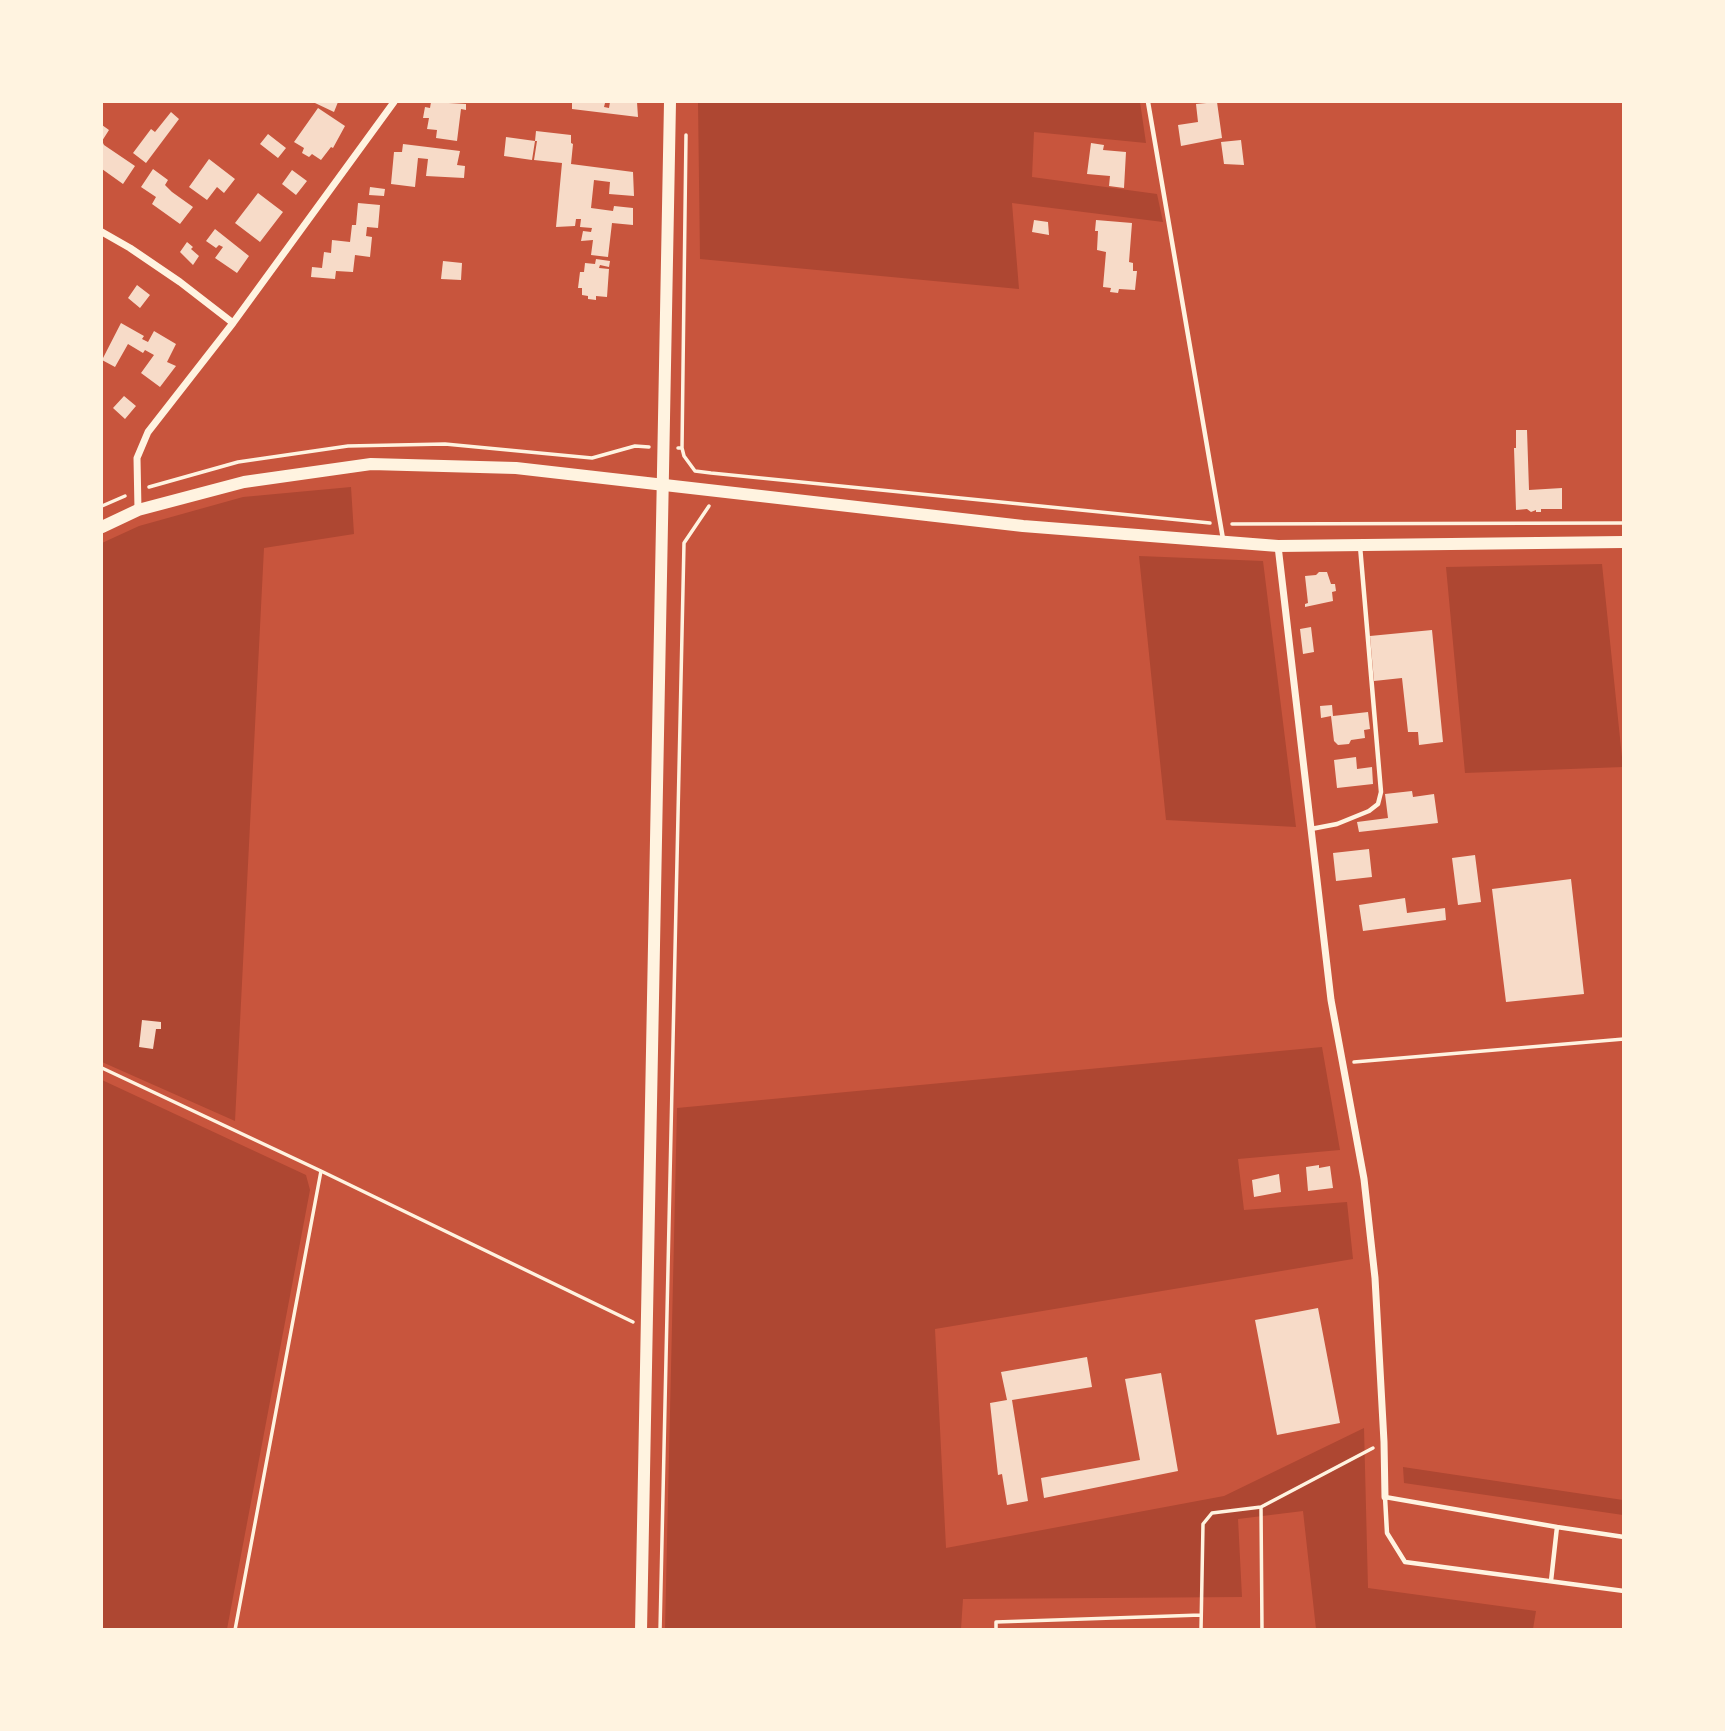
<!DOCTYPE html>
<html>
<head>
<meta charset="utf-8">
<style>
	body { margin:0 }
	#map { position:relative; width:1725px; height:1731px; overflow:hidden; background:#c8553d; font-family:"Public Sans",sans-serif }
	canvas { display:block }
	.frame { position:absolute; inset:0; border:103px solid #fff3e0; pointer-events:none }
</style>
</head>
<body>
<div id="map">
<canvas width="1725" height="1731"></canvas>
<div class="frame"></div>
</div>
<script>
const ctx = document.querySelector('canvas').getContext('2d');
ctx.lineJoin = 'round';
function fill(path, color) { ctx.fillStyle = color; ctx.fill(path, 'evenodd'); }
const poly = rows => new Path2D(rows.map(r => 'M' + r).join(''));
function strokePath(path, color, width, dash) { ctx.strokeStyle = color; ctx.lineWidth = width; ctx.lineCap = dash ? 'butt' : 'round'; ctx.setLineDash(dash || []); ctx.stroke(path); }
fill(poly([
	[698,102,1140,102,1146,143,1034,132,1032,177,1157,194,1163,222,1012,203,1019,289,700,259],
	[351,487,354,534,264,548,235,1121,102,1062,102,543,139,526,243,497],
	[1139,556,1263,561,1296,827,1166,820],
	[1602,564,1623,767,1465,773,1446,567],
	[1322,1047,1340,1150,1238,1159,1244,1210,1347,1202,1353,1259,935,1329,946,1548,1224,1496,1364,1428,1368,1588,1536,1611,1533,1629,1316,1629,1303,1511,1238,1519,1242,1597,963,1599,961,1629,665,1630,677,1108],
	[102,1080,306,1175,310,1190,227,1629,102,1629],
	[1403,1467,1623,1500,1623,1515,1404,1483]
]), '#ae4732');
fill(poly([
	[316,102,338,102,334,112,315,103],
	[431,102,466,104,466,110,461,109,457,141,436,138,437,130,427,129,429,118,423,118,425,107,430,108],
	[572,102,605,103,604,107,609,108,610,102,637,102,638,117,572,109],
	[1217,102,1222,138,1181,146,1178,125,1198,122,1196,104],
	[318,108,345,126,333,148,331,147,321,160,312,154,309,157,302,153,304,148,294,142],
	[171,112,179,119,146,163,133,153,151,129,155,132],
	[102,125,109,130,102,141,104,145,135,166,123,184,102,169],
	[536,131,571,135,571,143,573,144,571,164,633,172,634,196,609,194,610,182,594,180,591,208,613,211,614,206,633,208,633,225,612,223,608,257,591,255,593,240,581,241,583,231,591,232,592,228,580,227,581,219,576,219,575,226,556,227,562,163,534,160,537,141,535,141,532,160,504,156,506,137,535,141],
	[268,134,286,148,278,158,260,144],
	[1241,140,1244,165,1224,164,1221,142],
	[1091,143,1104,145,1103,150,1126,152,1124,188,1109,186,1110,176,1087,174],
	[403,144,460,151,457,165,465,166,464,178,426,176,428,159,418,158,415,187,391,184,394,152,402,152],
	[209,159,235,179,224,193,217,187,207,200,189,187],
	[153,169,168,180,165,185,172,192,193,207,180,224,152,204,156,197,141,187],
	[292,170,307,181,296,195,282,184],
	[370,187,385,189,384,196,369,195],
	[258,193,283,212,260,242,235,223],
	[358,203,380,205,378,228,367,227,366,236,372,237,370,257,355,255,353,272,336,271,335,279,311,277,312,267,322,268,324,252,331,253,332,240,350,242,352,225,356,225],
	[1034,220,1048,222,1049,235,1032,232],
	[1096,220,1132,223,1129,262,1133,263,1133,271,1137,271,1135,290,1119,289,1118,293,1110,292,1111,288,1103,287,1106,252,1097,250,1098,231,1095,231],
	[215,229,249,256,237,273,215,258,223,247,219,245,216,248,206,241],
	[187,242,193,247,191,249,199,256,193,265,180,252],
	[596,259,610,261,609,267,600,265,599,268,609,269,607,297,596,296,596,300,588,299,588,296,582,295,582,288,578,288,580,272,584,272,585,263,595,264],
	[443,261,462,263,461,280,441,279],
	[137,285,150,295,140,308,128,298],
	[121,323,144,336,142,339,148,342,154,331,176,344,167,362,176,366,160,387,141,373,154,355,145,350,143,353,128,344,115,367,102,360],
	[124,396,136,406,125,419,113,408],
	[1516,430,1527,430,1529,490,1562,488,1562,509,1541,509,1541,512,1536,512,1536,510,1531,512,1527,509,1516,510,1514,448,1516,448],
	[1319,572,1327,572,1331,584,1335,584,1336,591,1332,592,1333,601,1305,607,1305,604,1308,603,1305,576,1316,575],
	[1311,627,1314,652,1303,654,1300,629],
	[1432,630,1443,742,1419,745,1418,732,1408,732,1402,678,1374,681,1370,636],
	[1332,705,1333,716,1368,712,1370,729,1364,730,1365,738,1351,740,1349,744,1338,745,1334,741,1331,716,1321,718,1320,706],
	[1356,757,1357,769,1372,767,1373,784,1337,788,1334,760],
	[1412,791,1413,797,1434,794,1438,823,1359,832,1357,822,1388,818,1385,794],
	[1369,849,1372,877,1336,881,1333,853],
	[1475,855,1481,902,1458,905,1452,858],
	[1571,879,1584,994,1506,1002,1492,889],
	[1405,898,1407,913,1445,908,1446,920,1363,931,1359,905],
	[142,1020,161,1022,161,1029,156,1029,153,1049,139,1047],
	[1319,1165,1319,1168,1330,1166,1333,1188,1308,1191,1306,1167],
	[1279,1174,1281,1192,1254,1197,1252,1180],
	[1318,1308,1340,1423,1277,1435,1255,1320],
	[1087,1357,1092,1387,1012,1400,1028,1501,1007,1505,1002,1474,998,1475,990,1403,1007,1400,1001,1372],
	[1161,1373,1178,1471,1044,1498,1041,1478,1140,1460,1125,1379]
]), '#f7dbc8');
strokePath(poly([
	[678,448,682,448,684,456,695,471,711,473,1210,523],
	[682,448,686,135],
	[149,487,238,462,348,446,445,444,592,458,635,446,649,447],
	[102,506,125,496],
	[1232,524,1624,523],
	[1354,1062,1624,1039],
	[102,1068,321,1171,633,1322],
	[235,1630,321,1171],
	[660,1630,684,543,709,506],
	[996,1630,996,1622,1201,1615],
	[1201,1630,1203,1524,1212,1513,1261,1507],
	[1262,1630,1261,1507,1373,1448]
]), '#fff3e0', 3.5);
strokePath(poly([
	[1148,102,1223,539],
	[1311,829,1337,824,1369,811,1378,804,1381,792,1360,546],
	[1557,1527,1624,1537],
	[1551,1581,1557,1527,1385,1497,1387,1533,1405,1562,1624,1591]
]), '#fff3e0', 4.5);
strokePath(poly([
	[102,232,130,248,180,282,233,323],
	[138,510,137,458,148,432,233,323,394,102],
	[1278,546,1331,1000,1364,1179,1375,1278,1384,1442,1385,1497]
]), '#fff3e0', 7);
strokePath(poly([
	[102,527,138,510,244,482,371,464,516,468,1023,526,1278,546,1624,542]
]), '#fff3e0', 12);
strokePath(poly([
	[641,1630,670,102]
]), '#fff3e0', 12);
</script>
</body>
</html>
